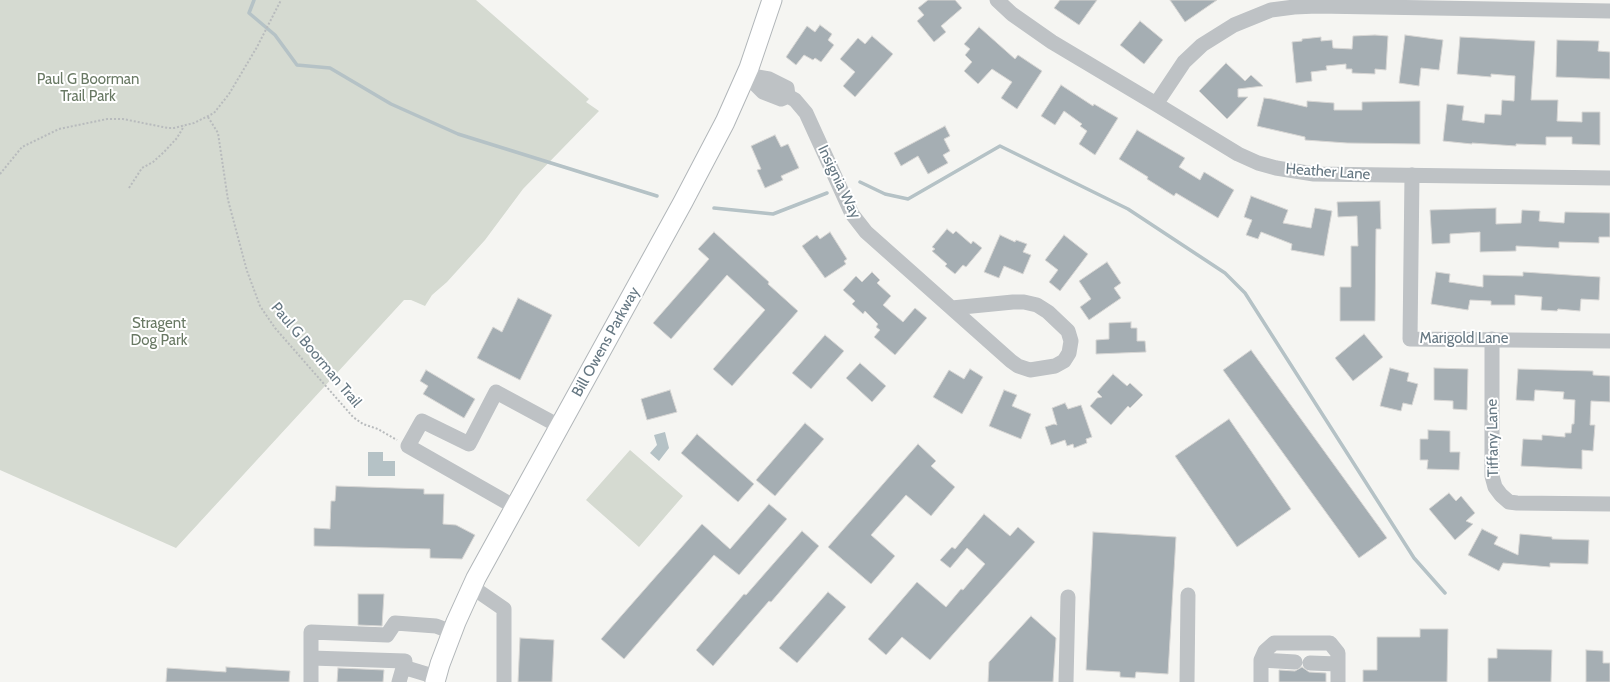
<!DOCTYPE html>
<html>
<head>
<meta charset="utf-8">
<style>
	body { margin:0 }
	canvas { display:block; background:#f5f5f2 }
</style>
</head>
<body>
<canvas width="1610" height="682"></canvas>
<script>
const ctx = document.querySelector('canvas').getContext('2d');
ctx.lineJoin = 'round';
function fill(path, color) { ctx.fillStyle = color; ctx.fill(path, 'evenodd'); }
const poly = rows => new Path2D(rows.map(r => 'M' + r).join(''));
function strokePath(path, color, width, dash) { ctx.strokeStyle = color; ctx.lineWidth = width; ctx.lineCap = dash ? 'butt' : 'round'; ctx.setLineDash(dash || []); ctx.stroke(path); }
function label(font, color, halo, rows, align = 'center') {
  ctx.font = font + ' Cabin,sans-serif'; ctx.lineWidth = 4; ctx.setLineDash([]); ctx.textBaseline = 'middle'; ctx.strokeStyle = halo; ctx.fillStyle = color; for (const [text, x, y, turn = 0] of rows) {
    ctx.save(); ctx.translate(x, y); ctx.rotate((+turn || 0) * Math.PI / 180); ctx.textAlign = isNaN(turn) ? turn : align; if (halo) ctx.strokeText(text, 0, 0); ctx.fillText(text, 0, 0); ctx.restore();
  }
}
fill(poly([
	[0,0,476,0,589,99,586,102,599,111,523,189,485,240,447,282,432,295,425,306,411,300,404,300,176,548,0,470],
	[630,450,683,496,639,547,586,500]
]), '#d5dad1');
fill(poly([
	[665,432,669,448,659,461,650,453,657,445,654,435],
	[368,452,383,452,383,461,395,461,395,476,368,476]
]), '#b5c2c6');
strokePath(poly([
	[254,0,249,13,275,35,297,65,330,68,391,104,458,134,657,196],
	[860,182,885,194,908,199,1000,146,1128,209,1225,273,1245,293,1414,558,1445,593],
	[714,208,773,214,827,193]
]), '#b5c2c6', 3.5);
const building = poly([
	[928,0,955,0,962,8,941,26,946,32,934,42,917,21,924,15,918,8,928,0],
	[1060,0,1097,0,1079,25,1054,8,1060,0],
	[1170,0,1217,0,1185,22,1170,0],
	[1140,21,1163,40,1144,64,1120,45,1140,21],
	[820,25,832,34,828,40,834,45,821,62,815,58,813,60,804,55,796,65,786,57,807,26,815,32,820,25],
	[979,27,1015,59,1018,55,1042,71,1017,109,1001,98,1012,82,992,69,978,84,964,71,972,62,965,55,970,49,964,44,979,27],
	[1375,35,1388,36,1386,70,1375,69,1375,74,1352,73,1352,69,1346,69,1346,64,1326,66,1327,70,1311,72,1312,81,1296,83,1292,42,1302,41,1302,39,1321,37,1321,41,1332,40,1333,48,1352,49,1353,36,1375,35],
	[1405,35,1443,40,1439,70,1421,68,1419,86,1399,83,1405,35],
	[872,36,893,54,855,97,843,86,855,72,840,59,858,38,865,44,872,36],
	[1460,37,1535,41,1531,100,1558,100,1557,121,1582,122,1582,112,1600,112,1600,145,1572,144,1572,137,1546,137,1546,145,1516,144,1516,146,1472,143,1472,144,1443,141,1447,104,1464,106,1462,120,1484,123,1485,114,1501,115,1502,100,1514,101,1515,76,1491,74,1491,77,1457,74,1460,37],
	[1557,40,1599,41,1598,51,1610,52,1610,79,1556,77,1557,40],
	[1226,63,1245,81,1251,75,1263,86,1238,89,1238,97,1248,97,1227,119,1199,91,1226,63],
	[1061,85,1093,106,1094,104,1118,118,1095,155,1079,144,1087,131,1080,126,1082,124,1064,111,1055,125,1041,116,1061,85],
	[1264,98,1272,99,1307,107,1307,101,1334,103,1334,110,1362,110,1362,102,1420,101,1420,144,1347,143,1305,140,1305,137,1257,126,1264,98],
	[945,126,950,136,944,139,950,151,943,155,948,163,928,174,918,156,901,166,894,153,945,126],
	[1137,130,1185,158,1179,167,1200,180,1204,172,1234,190,1218,218,1176,193,1174,196,1147,179,1148,177,1119,159,1137,130],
	[775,135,781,147,788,144,799,168,781,176,783,180,765,188,757,170,761,169,751,146,775,135],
	[1251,196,1288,210,1283,223,1311,228,1315,208,1332,211,1324,256,1291,250,1292,244,1261,232,1258,239,1246,235,1252,220,1244,217,1251,196],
	[1380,201,1381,229,1376,229,1375,321,1340,321,1340,287,1351,287,1351,246,1358,246,1357,216,1338,217,1337,202,1380,201],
	[1496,208,1496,224,1521,223,1522,210,1540,211,1539,221,1564,223,1565,212,1610,213,1610,237,1599,237,1599,243,1559,242,1559,248,1516,246,1516,251,1480,252,1480,232,1450,234,1450,243,1432,244,1430,210,1496,208],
	[947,229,953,234,956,231,971,244,973,241,982,248,966,267,963,265,955,274,945,266,947,264,932,251,935,249,932,247,947,229],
	[714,232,769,282,768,284,798,311,732,386,713,369,765,310,727,275,671,339,653,323,709,259,698,249,714,232],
	[830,232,847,259,844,261,846,264,825,278,802,246,817,235,820,239,830,232],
	[1000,235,1015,242,1016,240,1027,244,1023,252,1031,255,1023,274,1004,266,999,278,984,272,1000,235],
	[1064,235,1088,254,1060,291,1049,282,1058,270,1045,260,1064,235],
	[1107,262,1121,283,1114,288,1121,298,1089,320,1080,307,1091,299,1079,281,1107,262],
	[872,272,880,280,877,283,891,296,883,305,903,322,915,308,927,318,895,355,874,337,880,330,876,327,878,324,865,311,863,314,852,304,855,301,843,290,856,276,862,282,872,272],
	[1436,272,1450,274,1449,282,1483,287,1483,275,1523,276,1523,272,1600,277,1599,300,1581,299,1580,311,1558,309,1557,311,1541,310,1542,297,1515,295,1515,305,1491,305,1491,301,1470,300,1468,310,1431,304,1436,272],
	[518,298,552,315,520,380,477,358,493,327,502,332,518,298],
	[1131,322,1131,328,1137,328,1137,341,1145,341,1146,352,1096,354,1096,340,1109,339,1109,323,1131,322],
	[1364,334,1383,357,1353,381,1335,358,1364,334],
	[825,335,844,351,811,389,792,373,825,335],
	[1251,350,1387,538,1359,558,1223,370,1251,350],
	[860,363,886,386,872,402,846,378,860,363],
	[1390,368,1409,373,1407,381,1418,384,1412,405,1403,403,1401,411,1380,406,1390,368],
	[1434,368,1468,369,1467,410,1453,409,1453,401,1434,400,1434,368],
	[970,369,983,377,962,414,933,397,949,370,964,379,970,369],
	[1518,369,1593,371,1593,375,1610,376,1610,402,1591,401,1590,425,1595,425,1593,451,1582,450,1582,469,1521,466,1523,439,1542,440,1542,435,1565,437,1565,433,1571,433,1572,424,1574,424,1575,400,1563,399,1564,392,1535,390,1534,401,1516,400,1518,369],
	[426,370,475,399,464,418,423,394,428,386,420,381,426,370],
	[1113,374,1127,386,1130,383,1143,395,1130,408,1128,406,1111,425,1090,406,1097,398,1102,397,1097,392,1113,374],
	[670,390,677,412,647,420,641,399,670,390],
	[1004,390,1017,395,1012,406,1031,414,1021,439,989,426,1004,390],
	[1065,403,1068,409,1081,405,1092,437,1086,439,1087,443,1074,448,1073,444,1067,446,1065,440,1051,445,1045,427,1054,424,1057,425,1052,408,1065,403],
	[1229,419,1291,509,1237,547,1175,456,1229,419],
	[805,423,824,439,775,496,756,480,805,423],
	[1428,430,1450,431,1450,452,1460,452,1459,470,1427,469,1428,460,1420,460,1420,439,1428,439,1428,430],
	[697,434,754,484,738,502,681,453,697,434],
	[918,444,936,461,931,466,955,487,931,516,906,495,871,535,895,556,871,584,828,547,918,444],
	[336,486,424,489,424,494,444,494,443,524,456,525,475,535,462,559,430,558,430,549,314,546,314,528,330,529,331,501,335,501,336,486],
	[1449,493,1456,501,1461,496,1475,513,1466,521,1473,524,1455,540,1429,509,1449,493],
	[769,504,787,519,739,575,714,555,624,659,601,639,702,524,730,549,769,504],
	[984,514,1010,536,1018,527,1035,542,930,660,902,637,886,655,868,639,917,582,946,607,961,589,963,590,985,564,967,548,950,568,940,560,952,547,955,549,984,514],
	[1482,529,1498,537,1494,544,1518,555,1520,534,1552,537,1552,539,1589,540,1588,564,1550,563,1550,567,1503,563,1499,571,1468,555,1482,529],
	[802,531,819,546,771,602,769,601,713,666,696,650,744,594,746,595,802,531],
	[1093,532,1176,537,1168,674,1136,672,1135,678,1120,677,1120,672,1086,670,1093,532],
	[828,592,846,607,797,663,779,648,828,592],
	[358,594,384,594,382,626,358,625,358,594],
	[1031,616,1056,638,1053,682,988,682,989,662,1031,616],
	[1420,629,1448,629,1447,682,1363,682,1363,670,1377,670,1377,637,1420,637,1420,629],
	[520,638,554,640,552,682,518,682,520,638],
	[1497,649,1552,650,1551,682,1488,682,1488,658,1497,658,1497,649],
	[1586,650,1603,651,1603,663,1610,663,1610,682,1586,682,1586,650],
	[226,667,290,671,289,682,166,682,167,668,226,672,226,667],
	[1302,667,1309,672,1326,673,1326,682,1279,682,1279,670,1295,671,1302,667],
	[338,668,384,670,383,682,337,682,338,668]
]);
fill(building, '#a5aeb3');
strokePath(building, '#d7d6d4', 1);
const major = poly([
	[435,682,440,664,456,622,476,578,683,202,725,122,749,68,772,0]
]);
strokePath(major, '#b1b6b9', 21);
strokePath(poly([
	[208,117,218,133,228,200,247,271,260,306,275,328,353,417,363,424,378,429,397,440],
	[0,174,22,147,59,129,107,119,123,119,168,128,174,128,194,123,214,113,229,94,257,47,281,0],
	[129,188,142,168,153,162,164,152,177,138,184,126]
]), '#b8bbbd', 2, [2, 2]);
strokePath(poly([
	[997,0,1012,14,1052,42,1156,104,1238,154,1258,163,1276,168,1314,174,1610,178],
	[746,75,769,79,787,88,788,96,781,99,763,92,746,75],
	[788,96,795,100,806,113,852,214,866,232,1011,361,1018,366,1030,370,1055,366,1064,361,1069,353,1071,341,1068,331,1048,312,1037,305,1024,302,1013,302,952,308],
	[1156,104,1184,62,1202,45,1234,25,1271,10,1294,7,1317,6,1610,11],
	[1412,175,1410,339,1610,341],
	[1492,339,1492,476,1495,487,1501,495,1509,502,1517,503,1610,504],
	[515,507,408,446,422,421,469,444,496,392,559,426],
	[472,587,504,609,504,682],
	[311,658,405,661,399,682],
	[1261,660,1295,662],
	[1310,663,1338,664],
	[403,667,436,677],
	[311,682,311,632,387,635,395,623,436,626,452,632],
	[1066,682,1068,597],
	[1187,682,1188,595],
	[1261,682,1261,660,1265,651,1274,643,1330,643,1338,653,1338,682]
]), '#bec2c5', 15);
strokePath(major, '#fff', 19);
label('15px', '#697964', '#fff', [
	["Paul G Boorman",88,80],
	["Trail Park",88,97],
	["Stragent",159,324],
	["Dog Park",159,341]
]);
label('15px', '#657782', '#fff', [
	["Heather Lane",1328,172,4],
	["Insignia Way",839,182,64],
	["Marigold Lane",1464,339],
	["Bill Owens Parkway",606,342,-61],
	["Paul G Boorman Trail",316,355,50],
	["Tiffany Lane",1493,438,-91]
]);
</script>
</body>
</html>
